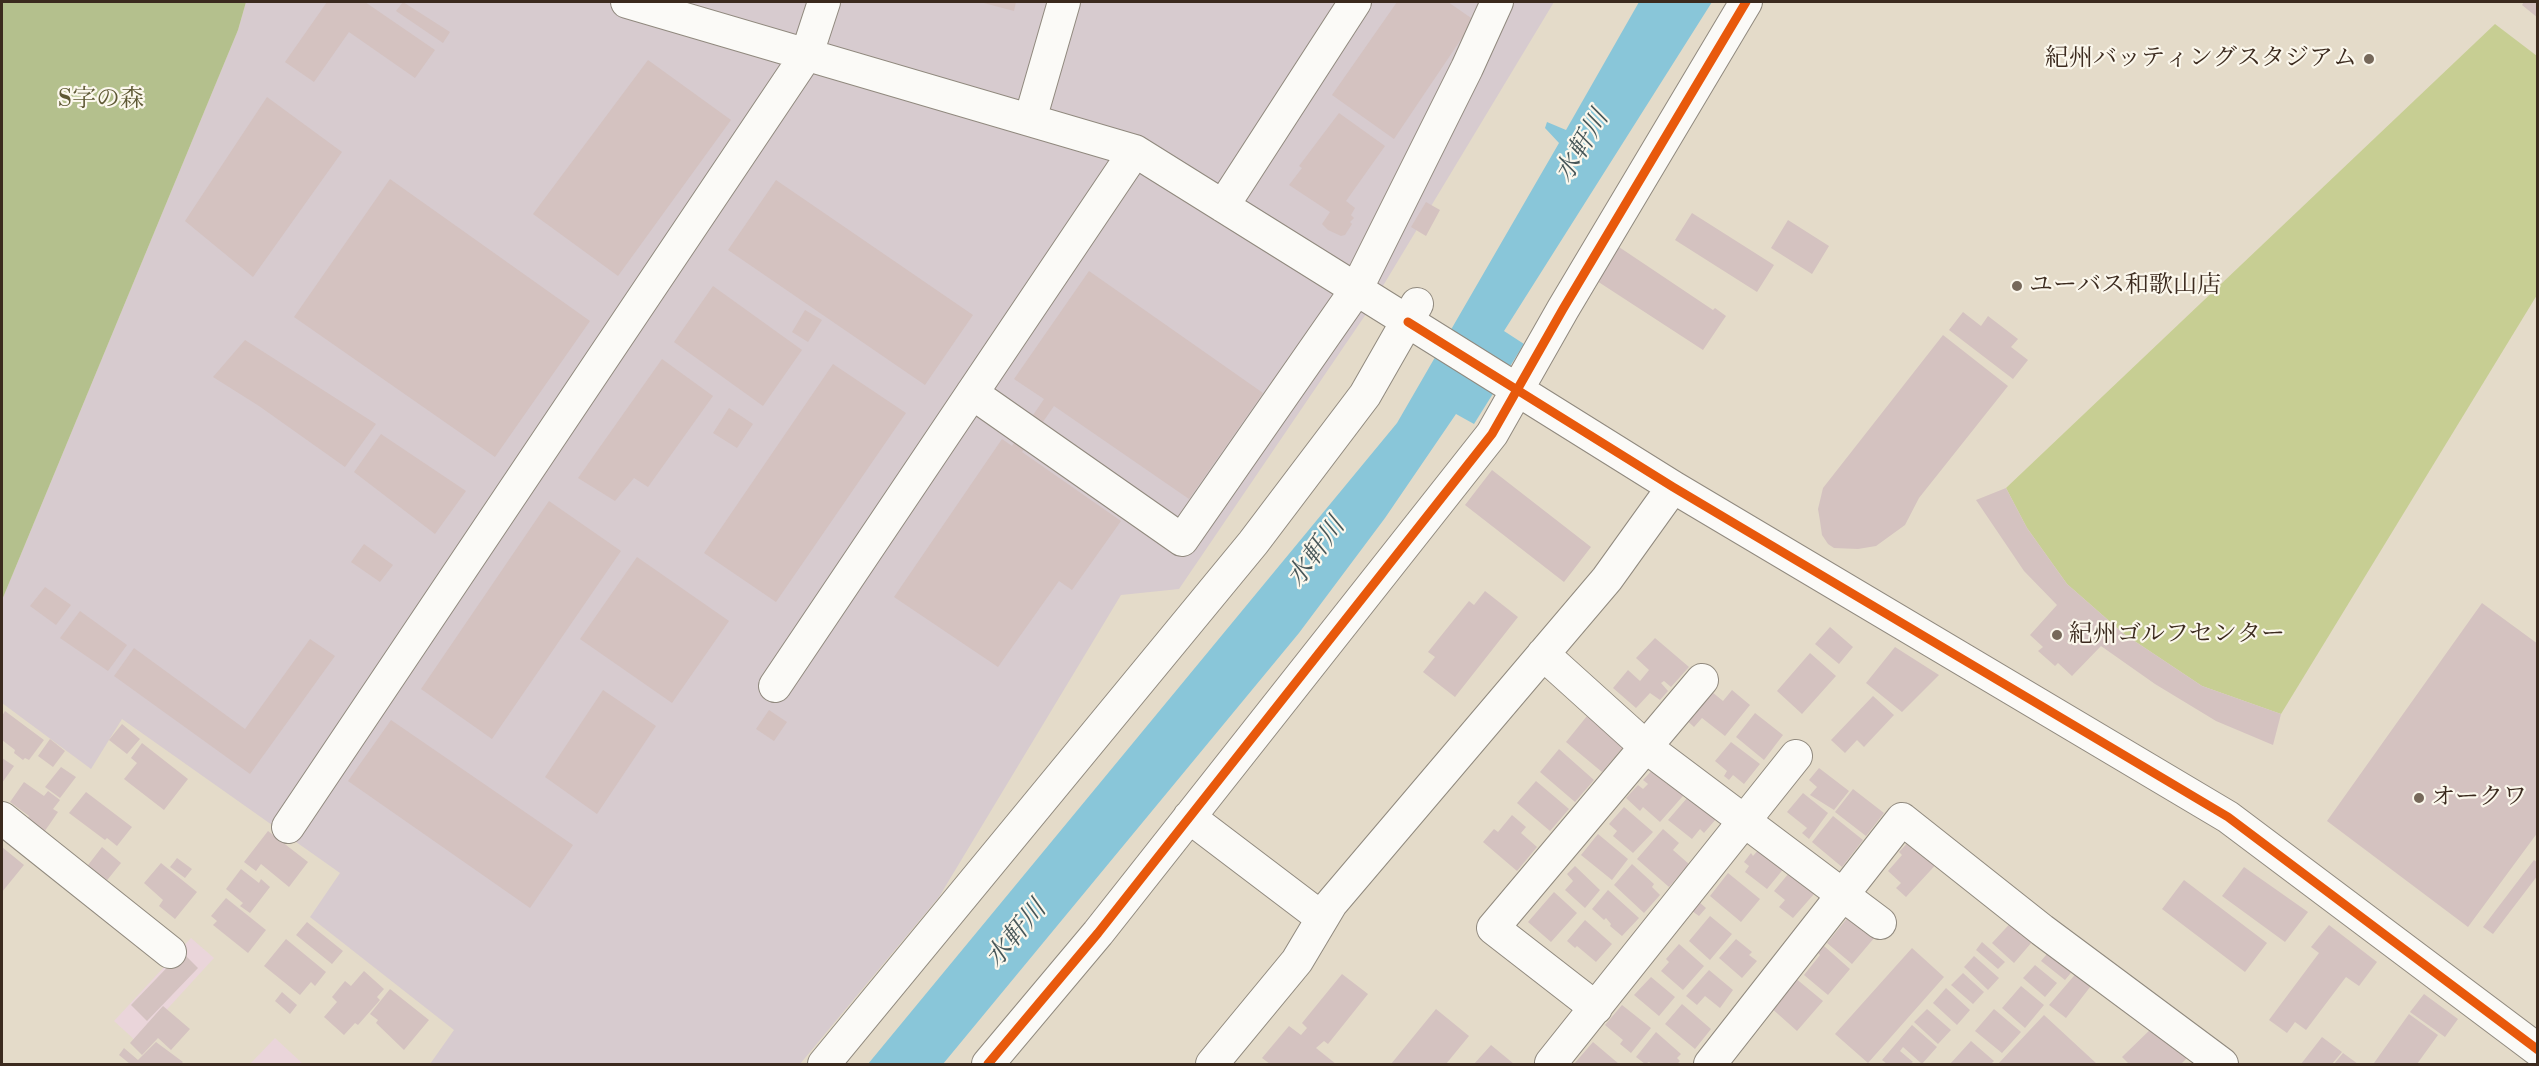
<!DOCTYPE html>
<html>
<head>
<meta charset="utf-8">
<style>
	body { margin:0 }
	#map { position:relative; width:2539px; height:1066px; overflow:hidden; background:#e4dbc9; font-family:"Libre Bodoni",serif }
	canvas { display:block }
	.frame { position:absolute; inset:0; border:3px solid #3b2a1e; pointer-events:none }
</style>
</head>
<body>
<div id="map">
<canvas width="2539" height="1066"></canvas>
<div class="frame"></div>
</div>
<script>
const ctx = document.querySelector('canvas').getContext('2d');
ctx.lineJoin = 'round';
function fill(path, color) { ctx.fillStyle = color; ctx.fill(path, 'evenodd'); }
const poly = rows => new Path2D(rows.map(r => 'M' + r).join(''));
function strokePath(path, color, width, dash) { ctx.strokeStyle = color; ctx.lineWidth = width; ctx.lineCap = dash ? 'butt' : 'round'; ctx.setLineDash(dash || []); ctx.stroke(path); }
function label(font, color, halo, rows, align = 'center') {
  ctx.font = font + ' "Libre Bodoni","Noto Serif JP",serif'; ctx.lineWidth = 4.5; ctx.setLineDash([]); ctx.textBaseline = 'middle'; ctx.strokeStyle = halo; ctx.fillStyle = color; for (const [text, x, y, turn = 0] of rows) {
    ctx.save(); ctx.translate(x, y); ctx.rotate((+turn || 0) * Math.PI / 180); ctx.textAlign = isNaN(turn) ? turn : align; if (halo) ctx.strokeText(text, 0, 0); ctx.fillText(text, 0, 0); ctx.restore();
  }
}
fill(poly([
	[191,938,214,958,137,1042,114,1021],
	[275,1038,303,1064,250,1064]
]), '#ead5da');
fill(poly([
	[246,2,1554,2,1366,314,1179,589,1121,595,939,897,800,1064,430,1064,454,1030,310,917,340,873,122,719,91,769,2,703,2,600,238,30]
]), '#d7cbcf');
fill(poly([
	[2495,24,2537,56,2537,295,2281,714,2202,686,2124,634,2067,584,2027,528,2006,488]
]), '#c7ce93');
fill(poly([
	[2,2,246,2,238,30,2,600]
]), '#b4c08d');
fill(poly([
	[1639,2,1712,2,1504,331,1524,344,1474,424,1456,414,1385,518,1299,633,943,1064,868,1064,1397,423,1559,143,1545,128,1547,122,1566,130]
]), '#89c6d9');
fill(poly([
	[327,2,365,2,435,50,415,78,349,32,314,82,285,62],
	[403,2,450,32,443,43,396,11],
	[980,2,1016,2,1014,11],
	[1397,2,1448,2,1474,20,1394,139,1332,95],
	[2524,2,2538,2,2538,18,2522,5],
	[648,60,731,120,618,276,533,214],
	[267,97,342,152,253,277,185,221],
	[1339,113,1385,146,1346,201,1355,208,1351,215,1354,218,1350,222,1352,224,1345,235,1341,236,1328,230,1322,224,1330,212,1289,185,1302,168,1299,166],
	[390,179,590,321,495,457,294,317],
	[776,180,973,315,925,385,728,250],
	[1426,202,1440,210,1426,236,1411,227],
	[1692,213,1774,265,1757,292,1675,240],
	[1788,220,1829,246,1812,274,1771,248],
	[1619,247,1713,310,1715,308,1726,316,1703,350,1597,281],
	[1089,271,1263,393,1189,499,1054,406,1022,452,1121,521,1072,590,1059,581,998,667,894,597,1002,439,1012,446,1044,399,1014,379],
	[713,286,802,350,763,406,674,342],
	[805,310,822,320,808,342,792,332],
	[1963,312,1981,326,1988,316,2018,339,2011,347,2028,360,2013,379,1949,330],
	[1943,335,2008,386,1919,498,1905,525,1876,546,1858,549,1834,548,1828,544,1822,535,1820,521,1818,509,1823,488],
	[245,340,376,424,345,467,259,406,213,377],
	[662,359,713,396,648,487,634,478,615,501,578,478],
	[833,364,906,413,776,602,704,553],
	[729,408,753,424,737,448,713,433],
	[381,434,466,491,435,534,354,472],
	[1492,470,1591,547,1564,582,1465,505],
	[2006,488,2027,528,2067,584,2124,634,2202,686,2281,714,2273,745,2216,721,2155,684,2101,646,2072,676,2058,663,2055,666,2038,651,2043,647,2030,635,2057,605,2024,571,1976,500],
	[549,501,621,551,492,739,421,689],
	[364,544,393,565,380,582,351,562],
	[637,557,729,621,672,703,580,639],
	[45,587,71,605,56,625,30,606],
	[1485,591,1518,617,1455,697,1423,672,1435,657,1428,652,1469,601,1474,605],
	[2482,603,2538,644,2538,832,2468,927,2327,821],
	[80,611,127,645,108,671,60,638],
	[1830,627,1853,647,1839,664,1815,644],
	[1655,638,1689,667,1671,687,1664,681,1661,683,1668,691,1660,700,1650,693,1636,708,1613,688,1628,670,1640,681,1649,670,1636,658],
	[310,639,335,656,250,774,114,676,134,648,245,729],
	[1895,647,1939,675,1902,712,1866,683],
	[1810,653,1836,676,1802,714,1777,691],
	[1706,687,1723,701,1732,690,1750,705,1725,736,1702,718,1694,727,1682,716],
	[603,690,656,726,597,814,545,777],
	[1873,696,1894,715,1864,747,1857,740,1845,753,1831,740],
	[769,710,787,722,774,741,756,729],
	[5,711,44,740,29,760,25,758,23,760,14,753,15,750,2,740,2,716],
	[1755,713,1783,735,1764,760,1736,737],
	[1587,716,1624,746,1602,772,1566,742],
	[391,720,573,845,530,908,348,781],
	[122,724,140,739,127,754,109,740],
	[50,739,65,751,53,767,38,756],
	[1731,742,1760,764,1744,784,1733,775,1729,780,1724,776,1727,771,1715,761],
	[142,743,188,779,164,810,124,779,137,763,131,758],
	[1559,749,1594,780,1575,802,1540,772],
	[2,758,14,766,2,783],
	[1657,765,1665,771,1659,777,1667,784,1676,774,1690,788,1660,822,1643,807,1640,811,1626,798,1638,785,1643,789,1648,784,1643,780],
	[61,767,76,777,60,798,45,787],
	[1819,768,1849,791,1834,810,1810,795,1817,787,1809,780],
	[1536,781,1569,809,1550,831,1517,803],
	[24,782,44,796,48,791,60,800,53,809,58,812,40,838,23,826,29,816,10,802],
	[1853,789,1884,813,1866,836,1835,812],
	[1694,790,1722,812,1704,833,1700,829,1692,839,1668,820],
	[86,792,132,827,117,846,107,838,105,840,69,813],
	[1803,793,1828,813,1809,839,1802,833,1807,828,1787,812],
	[1624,807,1653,832,1633,853,1613,836,1617,831,1609,824],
	[1512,815,1526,827,1521,833,1537,847,1517,871,1483,842,1494,829,1498,832],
	[1833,816,1863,840,1842,867,1812,842],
	[1663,829,1679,843,1673,850,1689,864,1669,887,1637,859],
	[268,831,308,862,289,887,261,864,256,871,244,862],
	[1598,834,1628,859,1612,880,1581,855],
	[1912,838,1941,859,1906,897,1896,888,1901,883,1888,871,1902,855,1899,852],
	[2,847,24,865,2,892],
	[102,847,121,863,104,884,85,869],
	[1760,848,1785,867,1767,889,1745,872,1749,866,1744,862,1751,853,1753,856],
	[177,858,192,869,185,878,170,867],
	[2534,860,2538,863,2538,875,2493,934,2483,927],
	[161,863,197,892,175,919,159,906,163,900,144,883],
	[1632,864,1654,884,1652,887,1660,895,1644,913,1614,885],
	[1575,866,1600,890,1585,908,1565,890,1573,881,1567,874],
	[2244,867,2308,912,2285,942,2222,896],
	[241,869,259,883,261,879,270,887,250,913,240,906,243,903,226,889],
	[1728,873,1760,899,1741,922,1710,896],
	[1789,873,1814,894,1793,918,1779,907,1785,900,1774,891],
	[2184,880,2267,943,2245,972,2162,909],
	[1608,890,1639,918,1622,936,1610,926,1611,924,1606,918,1604,920,1592,909],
	[1554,892,1577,913,1551,942,1528,922],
	[226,898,266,930,248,953,213,925,217,921,211,916],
	[1699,902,1706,908,1699,916,1692,911],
	[1710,916,1732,934,1710,960,1689,941],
	[1849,916,1875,937,1852,964,1827,943],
	[2017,916,2038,935,2014,963,1992,943],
	[1585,920,1612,944,1596,962,1577,946,1575,948,1567,941],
	[307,922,343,951,332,964,296,935],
	[2329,925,2377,962,2359,986,2346,977,2306,1030,2295,1022,2287,1033,2269,1020,2319,953,2311,947],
	[286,939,326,972,315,986,311,982,300,995,264,966],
	[1736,939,1752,952,1749,955,1757,961,1742,978,1719,958],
	[1982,942,2005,962,1998,969,1976,950],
	[2057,942,2080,962,2065,980,2041,961],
	[1679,944,1704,966,1683,990,1661,971,1669,962,1666,959],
	[1824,946,1850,969,1828,995,1804,975,1820,955,1818,953],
	[1912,948,1944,977,1868,1063,1835,1034],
	[182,952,198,968,147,1021,131,1005],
	[1974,956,1999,978,1988,990,1964,967],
	[2035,965,2057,983,2045,997,2023,978],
	[1709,970,1733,990,1720,1008,1705,996,1697,1005,1686,996],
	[2079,970,2094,982,2066,1018,2049,1005],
	[364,971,384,989,377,997,380,1000,358,1025,355,1023,344,1035,324,1017,337,1002,332,997,345,981,351,986],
	[1963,973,1984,992,1973,1004,1951,985],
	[1342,974,1368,994,1328,1044,1324,1041,1316,1048,1336,1064,1270,1064,1262,1058,1289,1026,1301,1035,1307,1028,1302,1023],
	[1651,977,1675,997,1659,1016,1634,995],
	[1794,977,1823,1001,1797,1031,1769,1006],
	[2021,986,2044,1005,2025,1028,2002,1008],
	[1946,988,1970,1010,1957,1025,1933,1003],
	[390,989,429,1020,404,1050,376,1023,378,1020,370,1014],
	[282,992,297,1005,290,1014,275,1001],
	[2424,994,2458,1019,2445,1037,2410,1012],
	[1682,1004,1711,1029,1695,1049,1665,1024],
	[1622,1005,1651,1028,1631,1053,1620,1044,1623,1040,1605,1025],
	[163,1006,190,1029,171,1050,158,1038,142,1055,130,1043],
	[1436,1009,1469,1036,1446,1064,1391,1064],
	[1927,1009,1951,1030,1938,1044,1914,1022],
	[1994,1009,2021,1032,2002,1053,1975,1031],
	[2409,1014,2438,1035,2417,1064,2374,1063],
	[2044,1015,2097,1064,1998,1064],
	[2156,1024,2188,1057,2182,1063,2184,1064,2129,1064,2122,1057],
	[1912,1025,1937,1047,1922,1064,1903,1047,1900,1051,1913,1062,1910,1064,1887,1064,1882,1060],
	[1656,1032,1681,1054,1677,1058,1680,1061,1677,1064,1652,1064,1649,1062,1645,1064,1636,1057],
	[2322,1037,2342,1052,2332,1064,2301,1064],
	[1971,1041,1994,1061,1991,1064,1950,1064],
	[156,1042,183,1062,181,1064,130,1064,119,1055,124,1048,138,1060],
	[1593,1042,1619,1064,1574,1064],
	[1491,1045,1514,1064,1474,1064],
	[2343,1053,2358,1064,2334,1064]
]), '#d4c2c0');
const minor = poly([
	[627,2,1135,151,1673,487,2228,817,2538,1050],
	[1030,120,1064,2],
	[1223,206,1355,2],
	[972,393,1182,540,1356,290,1467,68,1497,2],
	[1543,654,1646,747,1880,923],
	[775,686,1135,151],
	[1189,817,1322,918],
	[2,818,170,952],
	[288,827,807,54,824,2],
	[1596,1008,1493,928,1702,680],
	[824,1064,1253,543,1365,395,1417,304],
	[988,1064,1098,933,1492,434,1563,309,1746,2],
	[1212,1064,1297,961,1331,904,1607,579,1673,487],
	[1554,1064,1551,1063,1796,756],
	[1710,1064,1902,819,2042,930,2222,1064]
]);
strokePath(minor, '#90897e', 34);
strokePath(minor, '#fbfaf7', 32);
strokePath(poly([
	[1408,322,1673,487,2228,817,2538,1050],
	[988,1064,1098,933,1492,434,1563,309,1746,2]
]), '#e8590c', 9);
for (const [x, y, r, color] of [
	[2369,59,6,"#76685a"],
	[2017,286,6,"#76685a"],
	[2057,635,6,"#76685a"],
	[2419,798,6,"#76685a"]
]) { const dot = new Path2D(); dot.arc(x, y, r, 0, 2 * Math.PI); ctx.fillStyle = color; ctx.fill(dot); strokePath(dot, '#fbf7ec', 2); }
label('24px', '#3b2a1e', '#fbf7ec', [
	["紀州バッティングスタジアム",2357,59,"right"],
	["ユーバス和歌山店",2029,286],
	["紀州ゴルフセンター",2069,635],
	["オークワ",2431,798]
], 'left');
label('24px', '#5e5834', '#fbf7ec', [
	["S字の森",101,100]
]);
label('italic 26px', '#475658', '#fbf7ec', [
	["水軒川",1583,147,-59],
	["水軒川",1317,553,-54],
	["水軒川",1017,935,-50]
]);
</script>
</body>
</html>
